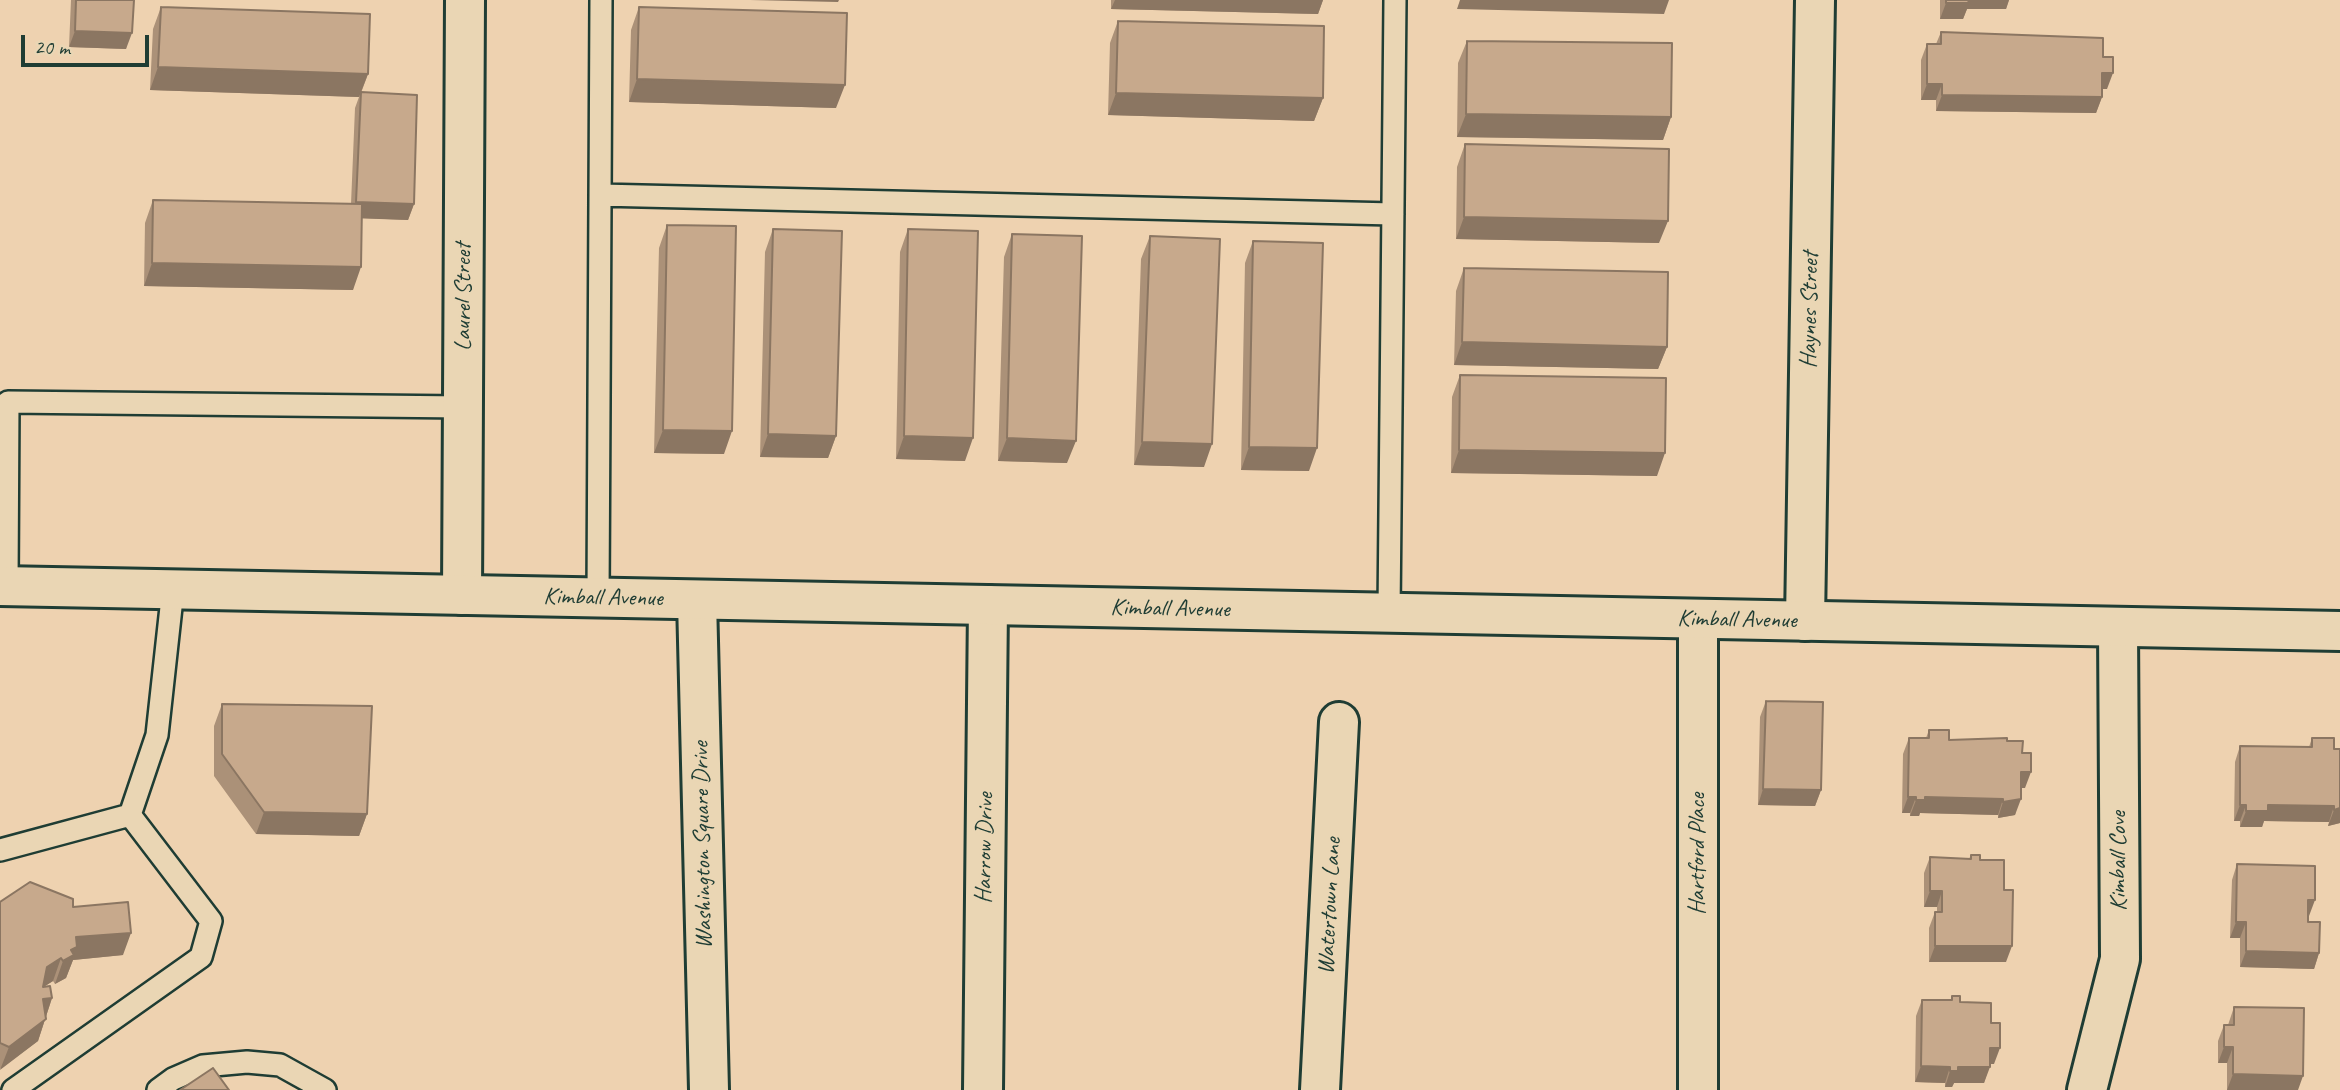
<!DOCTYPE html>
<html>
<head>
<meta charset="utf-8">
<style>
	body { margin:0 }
	#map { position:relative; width:2340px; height:1090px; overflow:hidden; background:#eed2b0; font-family:Caveat,sans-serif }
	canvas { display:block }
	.scale { position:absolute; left:21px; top:35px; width:128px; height:32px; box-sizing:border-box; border:4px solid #1f3d34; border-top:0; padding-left:9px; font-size:21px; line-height:24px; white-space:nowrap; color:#1f3d34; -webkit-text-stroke:5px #ead6b4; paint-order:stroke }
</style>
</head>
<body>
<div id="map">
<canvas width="2340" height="1090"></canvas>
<div class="scale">20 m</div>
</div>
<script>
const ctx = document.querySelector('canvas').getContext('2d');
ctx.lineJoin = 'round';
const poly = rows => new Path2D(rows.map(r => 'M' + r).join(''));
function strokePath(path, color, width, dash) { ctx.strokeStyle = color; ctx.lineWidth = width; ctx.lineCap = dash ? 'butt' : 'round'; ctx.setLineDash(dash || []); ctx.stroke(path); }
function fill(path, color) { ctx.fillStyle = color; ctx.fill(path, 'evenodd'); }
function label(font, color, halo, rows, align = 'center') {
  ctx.font = font + ' Caveat,sans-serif'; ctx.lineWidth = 5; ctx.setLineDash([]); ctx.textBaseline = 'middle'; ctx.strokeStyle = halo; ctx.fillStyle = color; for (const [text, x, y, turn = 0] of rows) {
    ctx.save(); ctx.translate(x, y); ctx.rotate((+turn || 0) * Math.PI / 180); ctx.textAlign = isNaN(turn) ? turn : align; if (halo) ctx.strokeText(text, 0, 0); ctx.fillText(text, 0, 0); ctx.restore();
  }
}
const lane = poly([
	[600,195,1393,214],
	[7,586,8,402,463,407],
	[598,598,601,0],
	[1389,613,1395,0],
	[130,815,157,735,173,589],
	[0,850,130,815,211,921,201,957,13,1090],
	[158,1090,173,1079,203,1066,247,1062,280,1065,325,1090]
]);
const street = poly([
	[462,595,465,0],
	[697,600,709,1090],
	[1698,619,1698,1090],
	[1805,621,1815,0],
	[983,1090,988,605],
	[1320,1090,1339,722],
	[2087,1090,2120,959,2118,627]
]);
const secondary = poly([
	[0,586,2340,631]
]);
strokePath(lane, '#1f3d34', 26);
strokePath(street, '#1f3d34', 44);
strokePath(secondary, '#1f3d34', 44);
strokePath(lane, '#ead6b4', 21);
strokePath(street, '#ead6b4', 38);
strokePath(secondary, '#ead6b4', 38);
fill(poly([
	[71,0,134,0,126,49,69,47],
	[1111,0,1323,0,1318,14,1111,9],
	[1940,0,2009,0,2006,9,1967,9,1963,19,1940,19],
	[161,7,368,74,361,93,414,204,408,220,362,218,353,290,144,286,145,223,153,200,351,204,355,108,359,97,150,90,153,29],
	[639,7,836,108,629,102,631,30],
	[1118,21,1323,98,1314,121,1108,115,1110,43],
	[1941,32,2103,57,2107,89,2102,89,2102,97,2096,113,1936,111,1936,100,1921,100,1921,60,1927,44,1936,44],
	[1467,41,1671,117,1663,140,1457,137,1458,63],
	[1465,144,1659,243,1456,239,1457,167],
	[667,225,724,454,654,453,659,248],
	[773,229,836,436,828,458,760,457,765,252],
	[908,229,965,461,896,459,900,252],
	[1012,234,1067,463,998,461,1004,257],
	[1150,236,1204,467,1134,465,1141,259],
	[1253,241,1309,471,1241,470,1245,263],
	[1464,268,1667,347,1658,369,1454,365,1456,291],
	[1460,375,1657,476,1451,473,1452,397],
	[1766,701,1821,790,1815,806,1758,805,1760,717],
	[222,704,367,814,359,836,256,834,214,776,214,726],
	[1929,730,1949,740,2007,741,2022,753,2025,788,2021,788,2015,815,1998,818,1998,815,1920,813,1919,816,1910,816,1910,813,1902,813,1903,754,1909,738,1926,738],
	[2312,738,2334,749,2340,823,2328,826,2329,822,2264,821,2262,827,2240,827,2240,821,2234,821,2235,762,2240,746,2309,747],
	[1971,855,1980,860,2006,962,1929,962,1929,928,1935,912,1937,912,1937,907,1924,907,1924,873,1930,857,1969,859],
	[2237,864,2309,916,2308,916,2308,922,2319,953,2314,969,2240,967,2240,938,2230,938,2232,880],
	[0,902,73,907,123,955,73,960,66,978,55,984,53,981,43,987,52,998,38,1041,0,1069],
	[1952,996,1991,1023,1994,1064,1990,1064,1984,1083,1954,1083,1952,1087,1945,1087,1945,1083,1915,1082,1916,1016,1922,1000,1951,1000],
	[2234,1007,2298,1090,2227,1090,2227,1063,2218,1063,2218,1041,2224,1025,2228,1025]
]), '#ab9178');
fill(poly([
	[750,0,839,0,838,2],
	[1115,0,1323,0,1318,14,1111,9],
	[1460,0,1669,0,1664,14,1457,9],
	[1966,0,2009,0,2006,9,1967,9,1963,19,1940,19,1946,3],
	[75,31,132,33,126,49,69,47],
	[158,67,368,74,359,97,150,90],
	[2102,73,2113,73,2107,89,2096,89],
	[637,79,845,85,836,108,629,102],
	[1927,84,1942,84,1936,100,1921,100],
	[1116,93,1323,98,1314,121,1108,115],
	[1942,95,2102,97,2096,113,1936,111],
	[1466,114,1671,117,1663,140,1457,137],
	[356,202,414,204,408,220,351,218],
	[1464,217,1668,221,1659,243,1456,239],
	[152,263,361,267,353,290,144,286],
	[1462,342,1667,347,1658,369,1454,365],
	[663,430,732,431,724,454,654,453],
	[768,434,836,436,828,458,760,457],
	[904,436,973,438,965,461,896,459],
	[1007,438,1076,441,1067,463,998,461],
	[1142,442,1212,444,1204,467,1134,465],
	[1249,447,1317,448,1309,471,1241,470],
	[1459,450,1665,453,1657,476,1451,473],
	[2021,772,2031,772,2025,788,2016,788],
	[1763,789,1821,790,1815,806,1758,805],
	[1908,797,1916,797,1910,813,1902,813],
	[1925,797,2003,799,1998,815,1920,813,1919,816,1910,816,1916,800],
	[2021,799,2015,815,1998,818,2003,802],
	[2240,805,2246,805,2240,821,2234,821],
	[2268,805,2334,806,2329,822,2264,821,2262,827,2240,827,2246,811],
	[2340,808,2340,823,2328,826,2334,810],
	[264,812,367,814,359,836,256,834],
	[1930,891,1942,891,1937,907,1924,907],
	[2308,900,2315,900,2309,916,2302,916],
	[2236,922,2246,922,2240,938,2230,938],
	[131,933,123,955,73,960,66,978,55,984,63,961,76,937],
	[1935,946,2012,946,2006,962,1929,962],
	[2246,951,2319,953,2314,969,2240,967],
	[61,958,53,981,39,990,47,967],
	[52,998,38,1041,0,1070,9,1047,43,999],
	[2224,1047,2233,1047,2227,1063,2218,1063],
	[1990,1048,2000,1048,1994,1064,1984,1064],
	[1921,1066,1950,1067,1945,1083,1915,1082],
	[1958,1067,1990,1067,1984,1083,1954,1083,1952,1087,1945,1087,1950,1071],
	[2233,1074,2303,1076,2298,1090,2227,1090]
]), '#8b7662');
const building = poly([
	[76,0,134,0,132,33,75,31,76,0],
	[1946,0,1969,0,1968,3,1946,3,1946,0],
	[161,7,370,14,368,74,158,67,161,7],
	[639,7,847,13,845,85,637,79,639,7],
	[1118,21,1324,26,1323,98,1116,93,1118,21],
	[1941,32,2103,38,2103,57,2113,57,2113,73,2102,73,2102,97,1942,95,1942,84,1927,84,1927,44,1941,44,1941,32],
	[1467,41,1672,43,1671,117,1466,114,1467,41],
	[361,92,417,95,414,204,356,202,361,92],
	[1465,144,1669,149,1668,221,1464,217,1465,144],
	[153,200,362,204,361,267,152,263,153,200],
	[667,225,736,226,732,431,663,430,667,225],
	[773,229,842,231,836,436,768,434,773,229],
	[908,229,978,231,973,438,904,436,908,229],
	[1012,234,1082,236,1076,441,1007,438,1012,234],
	[1150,236,1220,239,1212,444,1142,442,1150,236],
	[1253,241,1323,243,1317,448,1249,447,1253,241],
	[1464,268,1668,272,1667,347,1462,342,1464,268],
	[1460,375,1666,378,1665,453,1459,450,1460,375],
	[1766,701,1823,702,1821,790,1763,789,1766,701],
	[222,704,372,706,367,814,264,812,222,754,222,704],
	[1929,730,1949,730,1949,740,2007,738,2007,741,2023,741,2022,753,2031,753,2031,772,2021,772,2021,799,2003,802,2003,799,1925,797,1925,800,1916,800,1916,797,1908,797,1909,738,1929,738,1929,730],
	[2312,738,2334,738,2334,749,2340,749,2340,808,2334,810,2334,806,2268,805,2268,811,2246,811,2246,805,2240,805,2240,746,2312,747,2312,738],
	[1971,855,1980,855,1980,860,2004,860,2004,890,2013,890,2012,946,1935,946,1935,912,1942,912,1942,891,1930,891,1930,857,1971,859,1971,855],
	[2237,864,2315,866,2315,900,2308,900,2308,922,2320,922,2319,953,2246,951,2246,922,2236,922,2237,864],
	[30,882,73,899,73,907,128,902,131,933,76,937,77,947,71,950,74,955,63,961,61,958,47,967,43,987,50,986,52,998,43,999,46,1019,9,1047,0,1043,0,902,30,882],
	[1952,996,1960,996,1960,1002,1991,1003,1991,1023,2000,1023,2000,1048,1990,1048,1990,1067,1958,1067,1958,1071,1950,1071,1950,1067,1921,1066,1922,1000,1952,1000,1952,996],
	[2234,1007,2304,1008,2303,1076,2233,1074,2233,1047,2224,1047,2224,1025,2234,1025,2234,1007],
	[213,1068,229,1090,180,1090,213,1068]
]);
fill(building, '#c7a98c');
strokePath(building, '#8b7662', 2);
label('24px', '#1f3d34', '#ead6b4', [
	["Laurel Street",464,297,-90],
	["Haynes Street",1810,310,-89],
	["Kimball Avenue",603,598,1],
	["Kimball Avenue",1170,609,1],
	["Kimball Avenue",1737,620,1],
	["Washington Square Drive",703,845,-91],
	["Harrow Drive",985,848,-89],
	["Hartford Place",1698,854,-90],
	["Kimball Cove",2119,861,-90],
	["Watertown Lane",1330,906,-87]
]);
</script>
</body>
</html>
